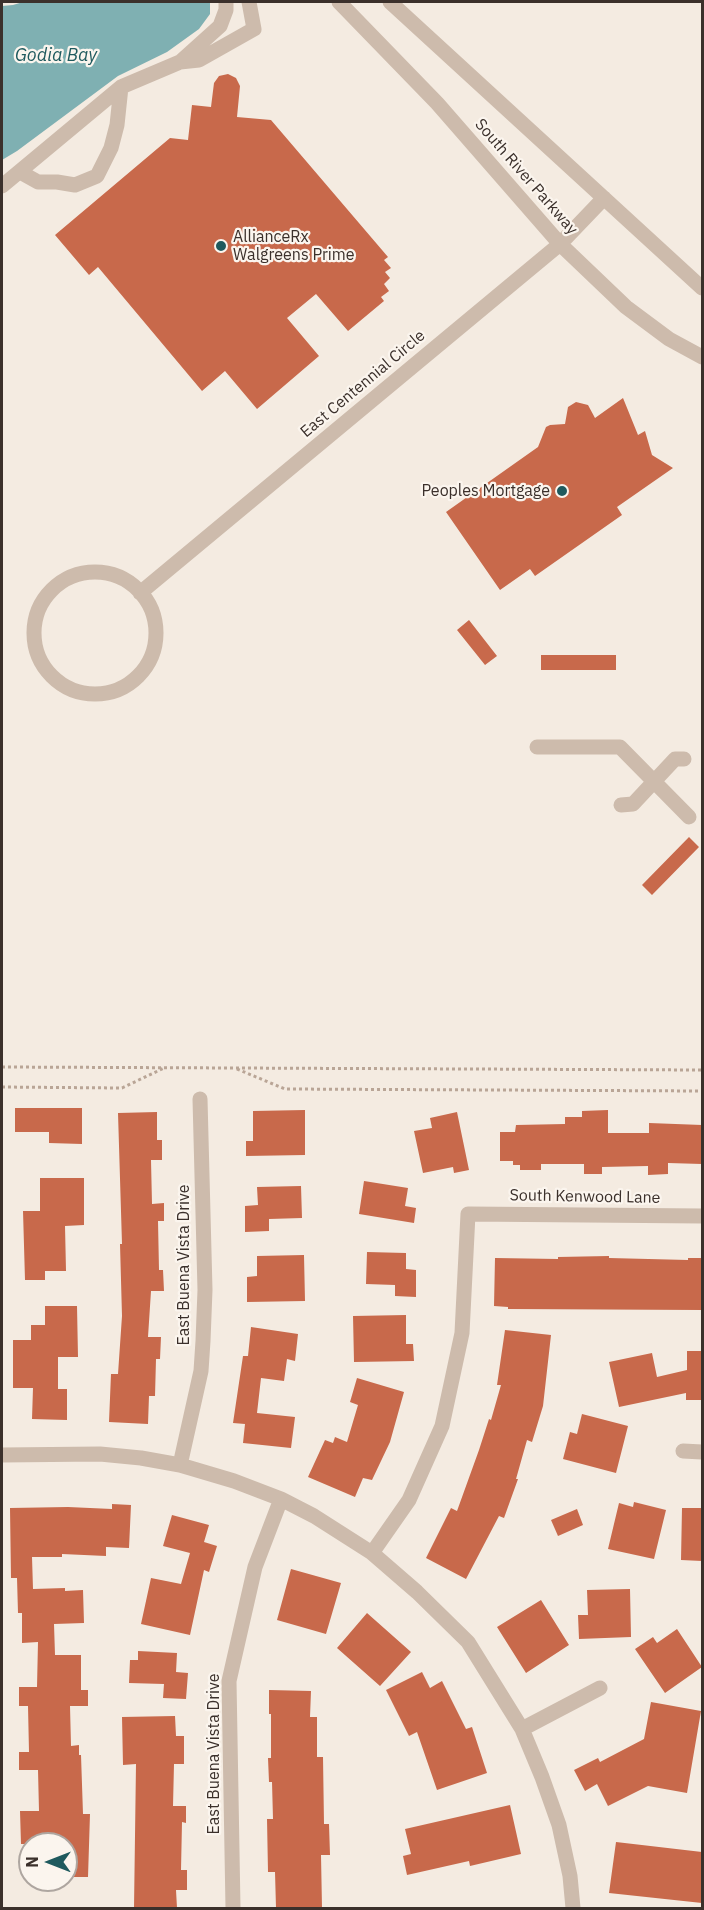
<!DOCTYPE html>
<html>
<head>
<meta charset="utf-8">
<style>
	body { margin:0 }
	#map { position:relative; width:704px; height:1910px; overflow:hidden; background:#f4ebe1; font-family:"IBM Plex Sans",sans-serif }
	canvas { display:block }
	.frame { position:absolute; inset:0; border:3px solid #3b302b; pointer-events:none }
	.north { position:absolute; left:18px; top:1832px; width:60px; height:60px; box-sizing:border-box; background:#fbf5ee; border:2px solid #aea6a0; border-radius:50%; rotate:270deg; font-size:16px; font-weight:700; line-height:24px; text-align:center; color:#3b302b }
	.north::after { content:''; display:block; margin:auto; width:21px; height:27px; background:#1f5a5e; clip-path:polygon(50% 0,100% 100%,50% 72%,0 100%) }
</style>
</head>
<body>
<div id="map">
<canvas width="704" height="1910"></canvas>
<div class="frame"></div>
<div class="north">N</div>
</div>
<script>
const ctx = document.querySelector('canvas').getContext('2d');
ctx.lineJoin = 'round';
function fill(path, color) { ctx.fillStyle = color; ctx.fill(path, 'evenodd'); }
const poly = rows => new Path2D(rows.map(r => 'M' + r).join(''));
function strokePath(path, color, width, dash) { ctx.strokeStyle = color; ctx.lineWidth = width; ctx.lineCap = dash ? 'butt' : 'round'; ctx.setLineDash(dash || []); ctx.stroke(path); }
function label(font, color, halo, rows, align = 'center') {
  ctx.font = font + ' "IBM Plex Sans",sans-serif'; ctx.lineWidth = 4.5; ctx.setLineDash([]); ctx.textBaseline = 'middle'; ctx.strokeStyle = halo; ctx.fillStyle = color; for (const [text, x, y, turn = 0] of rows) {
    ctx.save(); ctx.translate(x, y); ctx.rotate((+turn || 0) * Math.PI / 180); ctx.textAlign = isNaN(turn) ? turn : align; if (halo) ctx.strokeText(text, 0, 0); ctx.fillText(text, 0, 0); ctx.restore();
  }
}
fill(poly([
	[23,2,210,2,210,14,199,29,167,52,118,76,17,151,2,160,2,6,13,5]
]), '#7fb0b2');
fill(poly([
	[228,74,236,78,240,86,237,117,271,120,388,257,384,260,391,268,385,272,390,278,384,284,389,291,381,297,384,301,348,331,316,294,287,318,319,356,257,409,225,371,202,391,98,267,89,275,55,235,170,138,188,140,192,105,211,107,214,83,219,76],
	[623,398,638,435,645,431,652,455,673,468,617,507,622,515,535,576,530,569,500,590,446,512,538,447,546,427,550,425,565,424,568,407,576,402,588,405,595,418],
	[469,620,497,656,485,665,457,630],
	[541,655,616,655,616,670,541,670],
	[689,837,699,847,652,895,642,885],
	[15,1108,82,1108,82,1144,49,1143,49,1132,15,1132],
	[305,1110,305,1155,246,1156,246,1141,253,1141,253,1111],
	[608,1110,608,1133,649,1133,649,1123,702,1125,702,1164,668,1163,668,1174,648,1175,648,1166,602,1167,602,1174,584,1174,584,1164,541,1164,541,1170,520,1170,520,1165,513,1165,513,1161,500,1161,500,1132,515,1132,516,1125,565,1124,565,1117,582,1117,582,1111],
	[157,1112,157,1140,162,1140,162,1160,151,1160,152,1204,164,1203,164,1221,158,1221,159,1270,163,1270,164,1291,151,1291,148,1337,161,1337,160,1359,156,1359,155,1396,149,1396,148,1424,109,1422,111,1374,118,1374,122,1316,120,1244,122,1244,118,1113],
	[457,1112,469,1170,454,1173,453,1167,423,1173,414,1131,432,1128,430,1118],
	[40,1178,84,1178,84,1225,65,1226,66,1271,45,1271,45,1280,25,1280,23,1211,40,1211],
	[364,1181,408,1188,405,1206,416,1208,414,1223,359,1214],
	[301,1186,302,1218,269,1219,269,1231,245,1232,245,1206,258,1205,257,1187],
	[367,1252,406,1253,406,1269,416,1270,416,1297,395,1296,395,1285,366,1284],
	[304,1255,305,1301,247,1302,247,1277,257,1276,257,1256],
	[609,1256,609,1258,688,1260,688,1258,702,1258,702,1310,508,1309,508,1307,494,1306,495,1258,558,1259,558,1257],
	[45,1306,77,1306,78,1357,58,1357,58,1389,67,1389,67,1420,32,1419,33,1388,13,1388,13,1340,31,1340,31,1325,45,1325],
	[406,1315,406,1344,413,1344,414,1361,354,1362,353,1316],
	[251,1327,298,1334,295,1361,287,1359,284,1381,261,1378,257,1413,295,1417,291,1448,243,1443,245,1424,233,1423,243,1356,248,1356],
	[505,1330,551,1335,543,1406,532,1442,527,1440,516,1479,518,1479,504,1518,499,1516,466,1579,426,1558,451,1508,457,1511,479,1450,489,1419,491,1420,501,1385,497,1385],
	[687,1351,702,1351,702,1400,686,1400,686,1393,619,1407,609,1362,652,1353,657,1377,687,1370],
	[357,1378,404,1392,390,1442,372,1480,363,1478,355,1497,308,1477,325,1440,333,1443,335,1437,347,1442,358,1405,350,1402],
	[582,1414,628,1426,616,1473,563,1459,570,1432,577,1434],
	[634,1502,666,1510,654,1559,608,1549,619,1503,633,1507],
	[112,1504,131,1505,129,1548,106,1547,106,1556,62,1554,62,1557,32,1557,33,1589,65,1588,65,1591,83,1590,84,1623,54,1624,55,1655,81,1655,81,1690,88,1690,88,1706,70,1706,71,1746,79,1745,79,1755,81,1755,83,1814,90,1814,88,1877,66,1877,66,1844,21,1844,20,1811,39,1811,38,1770,19,1770,19,1752,29,1752,28,1706,19,1706,19,1687,37,1687,38,1642,22,1643,22,1613,18,1613,17,1578,11,1578,10,1508,68,1507,112,1509],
	[682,1508,702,1508,702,1561,681,1560],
	[577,1509,583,1525,558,1536,551,1520],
	[172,1515,209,1525,204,1542,217,1546,209,1572,204,1570,190,1635,141,1624,151,1578,181,1584,190,1553,163,1546],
	[291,1569,341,1583,326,1634,277,1620],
	[630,1589,631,1637,579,1639,578,1615,588,1615,587,1590],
	[541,1600,569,1645,526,1673,497,1627],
	[367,1613,411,1652,380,1686,337,1648],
	[677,1629,702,1667,665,1693,635,1649,653,1637,657,1643],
	[138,1651,177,1653,176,1672,188,1673,186,1699,163,1698,164,1684,129,1683,130,1660,138,1660],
	[422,1672,430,1688,442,1681,466,1729,472,1727,487,1773,437,1790,417,1732,409,1736,386,1690],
	[269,1690,311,1691,310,1717,317,1717,317,1757,323,1757,324,1824,329,1824,330,1855,321,1855,322,1908,276,1908,275,1872,268,1872,267,1819,273,1819,272,1782,269,1782,268,1758,271,1758,271,1714,269,1714],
	[651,1702,701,1711,687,1793,648,1786,608,1806,597,1784,585,1791,574,1770,598,1758,600,1762,644,1739],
	[175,1716,176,1736,184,1736,184,1764,174,1764,173,1806,186,1806,186,1823,182,1822,181,1870,187,1870,187,1890,176,1890,177,1908,134,1908,136,1764,123,1765,122,1717],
	[510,1805,521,1854,470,1866,469,1861,407,1875,403,1856,411,1854,405,1829],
	[616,1842,702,1852,702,1903,609,1893]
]), '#c8694b');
strokePath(poly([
	[2,1067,702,1070],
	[237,1069,285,1089,702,1091],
	[2,1087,122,1088,164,1068]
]), '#b9a596', 3, [3, 3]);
strokePath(poly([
	[339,2,437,103,560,244,626,307,669,339,702,357],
	[390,2,702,288],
	[180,62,199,60,254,29,249,2],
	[20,172,38,182,57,182,75,185,97,176,111,148,117,125,121,87],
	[2,186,121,87,180,62,220,26,226,10,226,2],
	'34 633a61 61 0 1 1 122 0a61 61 0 1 1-122 0Z',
	[140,593,560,244,604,198],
	[537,747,620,747,689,817],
	[621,805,633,804,675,759,684,759],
	[683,1451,702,1452],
	[2,1455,100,1454,141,1458,180,1465,234,1481,281,1499,314,1516,372,1553,417,1592,468,1642,522,1729,542,1777,559,1825,570,1876,573,1908],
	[180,1465,201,1371,203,1341,205,1290,200,1099],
	[372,1553,409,1500,442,1426,462,1333,468,1214,702,1216],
	[522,1729,600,1688],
	[233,1908,229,1681,255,1567,281,1499]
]), '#cdbbac', 15);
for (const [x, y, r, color] of [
	[221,246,6,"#1f5a5e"],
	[562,491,6,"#1f5a5e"]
]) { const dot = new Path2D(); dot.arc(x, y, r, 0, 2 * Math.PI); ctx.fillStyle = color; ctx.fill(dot); strokePath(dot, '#fbf5ee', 2); }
label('16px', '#3b302b', '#fbf5ee', [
	["South River Parkway",526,177,49],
	["East Centennial Circle",363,384,-40],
	["South Kenwood Lane",585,1197,1],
	["East Buena Vista Drive",184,1265,-90],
	["East Buena Vista Drive",214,1754,-90]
]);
label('16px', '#3b302b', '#fbf5ee', [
	["AllianceRx",233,237],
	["Walgreens Prime",233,255],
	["Peoples Mortgage",550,491,"right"]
], 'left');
label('italic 18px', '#1f5a5e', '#fbf5ee', [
	["Godia Bay",56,56]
]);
</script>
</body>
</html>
